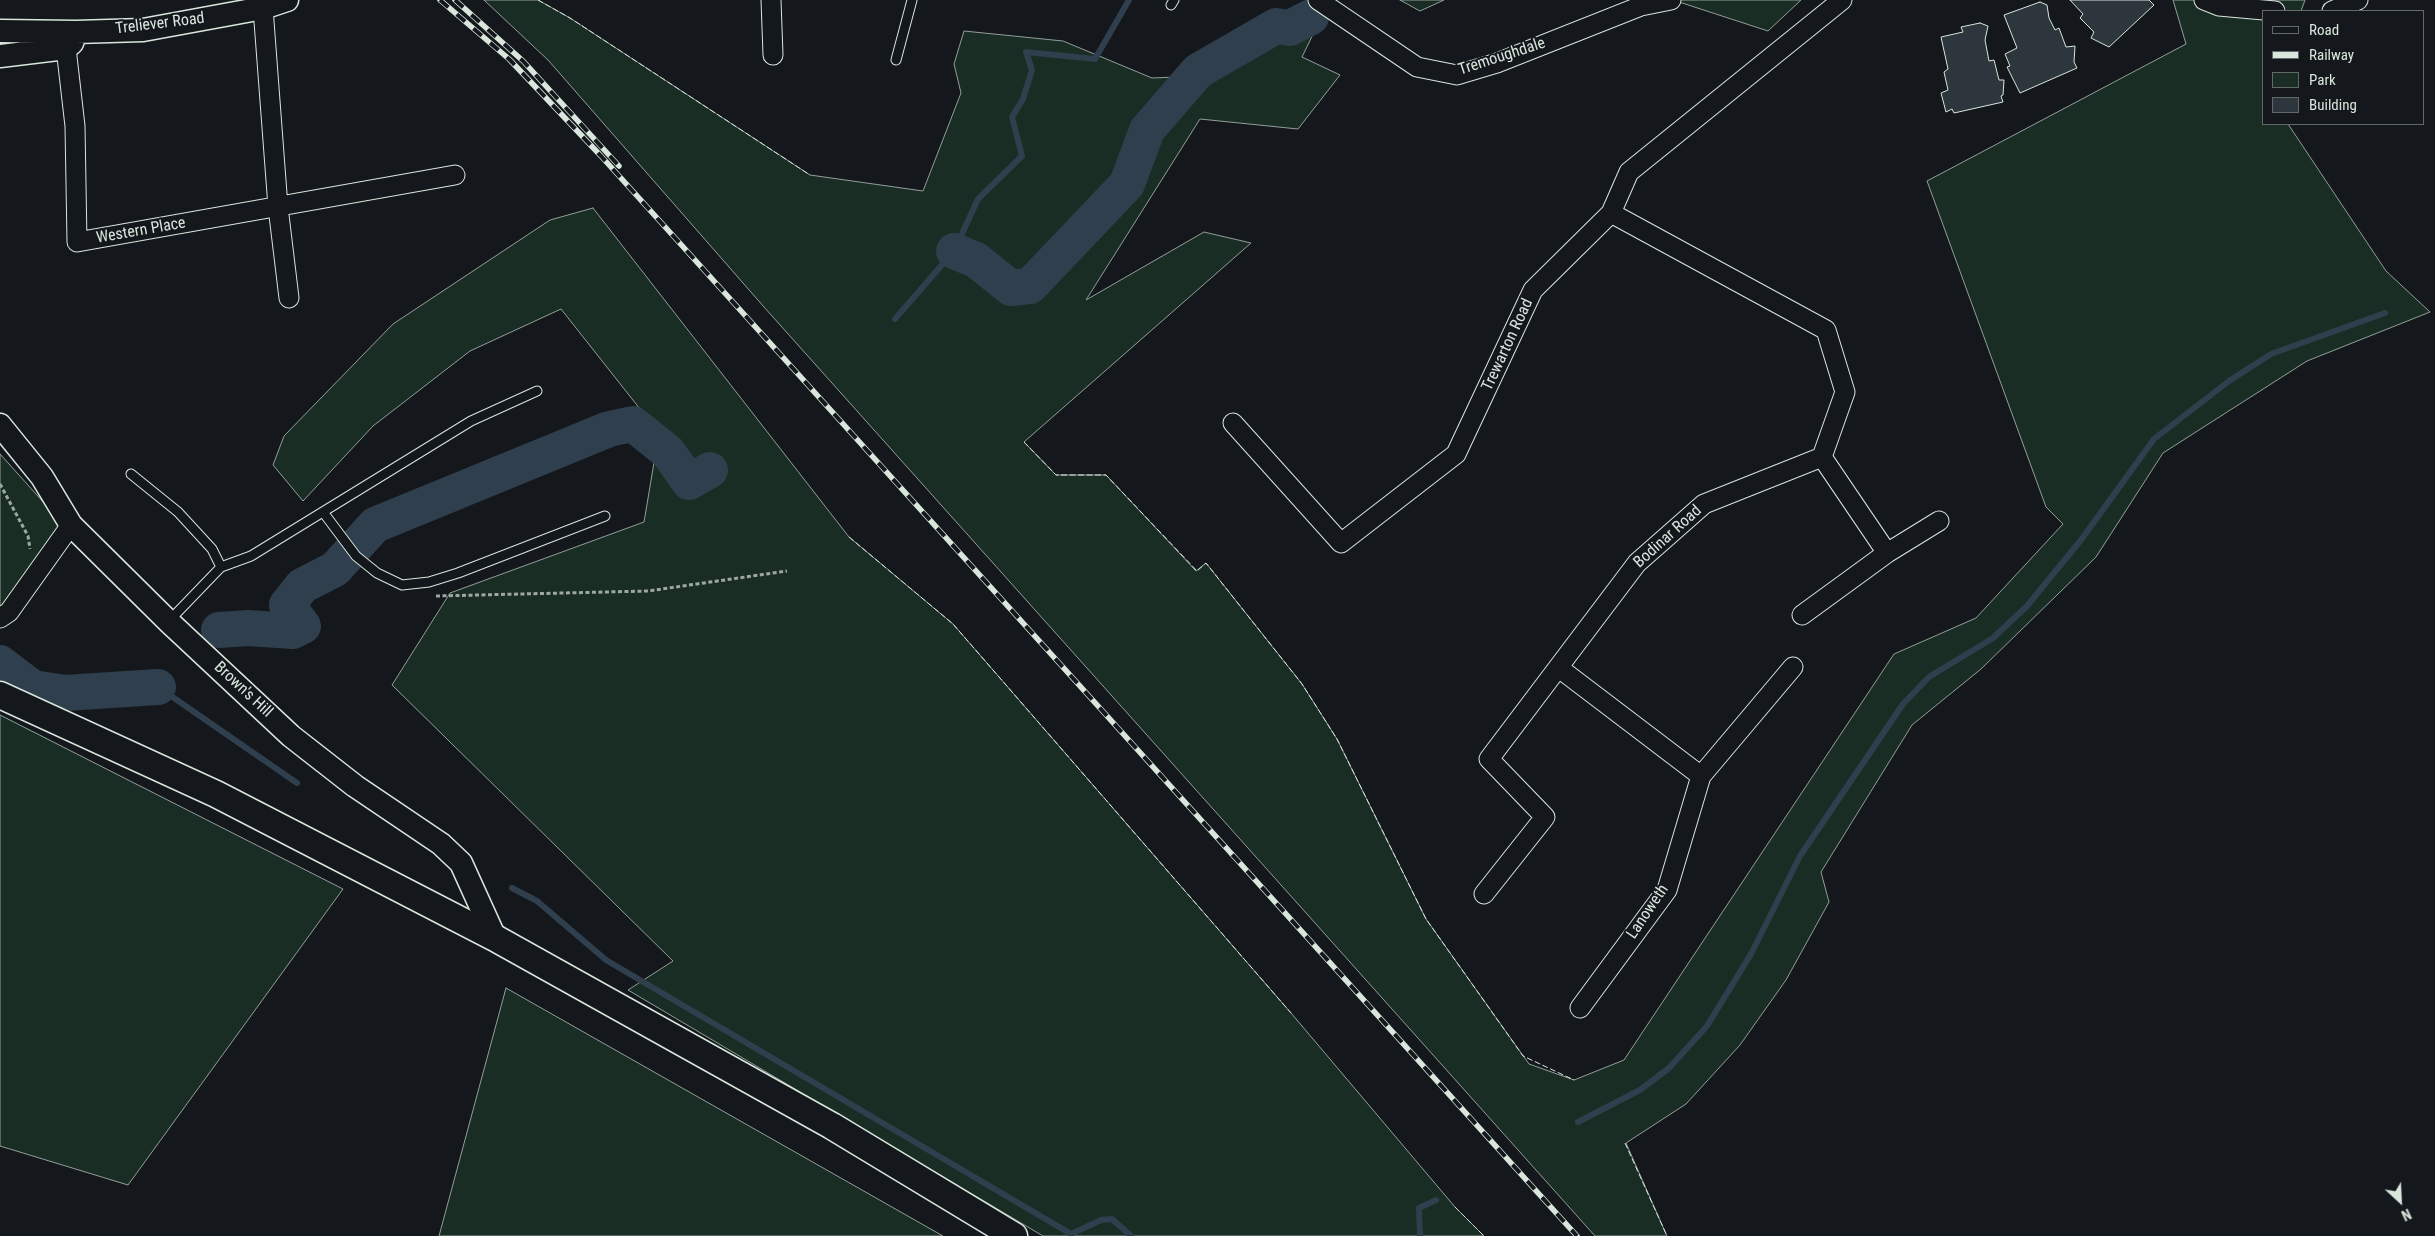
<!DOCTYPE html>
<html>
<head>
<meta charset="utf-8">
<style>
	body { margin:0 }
	#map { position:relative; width:2435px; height:1236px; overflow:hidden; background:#14181c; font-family:"Roboto Condensed",sans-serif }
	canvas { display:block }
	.legend { position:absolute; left:2262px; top:10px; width:162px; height:115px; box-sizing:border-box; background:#14181c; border:1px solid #626a69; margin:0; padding:6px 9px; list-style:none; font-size:15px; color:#d8e6dc }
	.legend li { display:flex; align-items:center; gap:10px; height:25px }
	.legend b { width:25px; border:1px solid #626a69 }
	.north { position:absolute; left:2375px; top:1176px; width:50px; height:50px; -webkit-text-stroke:4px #14181c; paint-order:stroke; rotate:155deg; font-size:14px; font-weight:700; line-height:20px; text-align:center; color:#d8e6dc }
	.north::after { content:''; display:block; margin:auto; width:18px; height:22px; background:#d8e6dc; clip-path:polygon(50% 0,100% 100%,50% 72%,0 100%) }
</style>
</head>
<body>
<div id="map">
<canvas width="2435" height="1236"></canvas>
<ul class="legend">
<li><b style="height:6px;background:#14181c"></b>Road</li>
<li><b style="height:6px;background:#d8e6dc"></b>Railway</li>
<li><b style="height:14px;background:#1a2d24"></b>Park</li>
<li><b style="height:14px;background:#2c363c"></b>Building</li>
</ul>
<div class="north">N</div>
</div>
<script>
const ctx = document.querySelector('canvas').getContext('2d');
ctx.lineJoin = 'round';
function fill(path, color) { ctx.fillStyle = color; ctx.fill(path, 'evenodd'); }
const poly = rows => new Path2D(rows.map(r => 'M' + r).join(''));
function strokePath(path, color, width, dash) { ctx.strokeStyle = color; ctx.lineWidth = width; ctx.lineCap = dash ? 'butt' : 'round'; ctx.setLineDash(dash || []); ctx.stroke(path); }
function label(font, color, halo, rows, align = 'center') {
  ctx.font = font + ' "Roboto Condensed",sans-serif'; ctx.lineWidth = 4; ctx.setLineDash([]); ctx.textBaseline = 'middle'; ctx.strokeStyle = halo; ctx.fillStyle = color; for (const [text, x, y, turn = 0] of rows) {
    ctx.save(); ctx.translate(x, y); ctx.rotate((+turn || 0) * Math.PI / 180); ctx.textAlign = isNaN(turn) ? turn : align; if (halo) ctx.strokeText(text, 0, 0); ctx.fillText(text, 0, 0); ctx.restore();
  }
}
const green = poly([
	[484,0,538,0,570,18,810,175,923,191,961,93,954,64,964,31,1063,41,1152,78,1177,77,1300,12,1320,20,1302,57,1340,75,1298,129,1200,119,1086,300,1204,232,1251,243,1024,442,1056,475,1106,475,1196,571,1206,563,1302,684,1337,739,1426,919,1529,1064,1574,1080,1624,1060,1894,654,1976,618,2063,524,2046,507,1927,181,2186,44,2173,0,2305,0,2301,11,2264,11,2264,124,2288,124,2386,271,2430,312,2307,361,2163,453,2096,557,1981,669,1912,725,1821,872,1829,902,1786,980,1740,1045,1686,1104,1626,1143,1667,1236,1595,1236,764,307,548,60,484,0],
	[1400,0,1444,0,1420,11,1400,0],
	[1673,0,1801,0,1768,31,1673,0],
	[593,208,849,537,953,624,1291,1013,1455,1207,1484,1236,1043,1236,628,990,673,961,392,685,450,593,644,522,659,433,561,309,470,351,373,426,303,501,273,465,284,436,393,324,550,220,593,208],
	[0,454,63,524,6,602,0,606,0,454],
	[0,715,343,889,128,1185,0,1146,0,715],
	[506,988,943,1236,439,1236,506,988]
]);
fill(green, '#1a2d24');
strokePath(green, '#939e99', 1);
strokePath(poly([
	[895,319,954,251,978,199,1022,156,1012,117,1023,99,1032,70,1026,52,1095,59,1129,0],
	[158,687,297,783],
	[512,888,537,901,606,960,1071,1234,1101,1220,1112,1219,1131,1236],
	[1578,1122,1640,1090,1669,1068,1707,1026,1751,954,1800,856,1903,704,1929,677,1993,638,2027,606,2081,540,2154,439,2229,381,2271,354,2385,313],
	[1420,1236,1419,1208,1436,1200]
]), '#2f3f4d', 6);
strokePath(poly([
	[954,251,976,260,1011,288,1030,286,1127,184,1147,130,1198,71,1276,26,1290,28,1311,17],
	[219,630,248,628,293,631,303,626,287,605,302,586,335,569,375,525,609,429,633,424,668,452,689,482,710,470],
	[0,663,33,688,65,693,158,687]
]), '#2f3f4d', 36);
const building = poly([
	[2070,0,2149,0,2154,5,2109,47,2091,38,2094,32,2080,18,2083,14,2070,0],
	[2040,2,2047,5,2049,18,2055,30,2059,28,2066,47,2075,46,2074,62,2077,68,2020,93,2007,67,2010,66,2005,54,2017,48,2004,15,2040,2],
	[1980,23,1988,26,1985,40,1989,61,1994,60,1999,80,2004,80,2003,95,2001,96,2003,102,1954,113,1952,109,1946,112,1941,93,1948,90,1944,72,1948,69,1941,37,1963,32,1961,27,1980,23]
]);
fill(building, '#2c363c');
strokePath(building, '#d8e6dc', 1);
const service = poly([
	[1171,5,1174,0],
	[896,60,912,0],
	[131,474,178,512,212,549,221,567],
	[323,512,356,556,377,573,402,585,429,582,458,573,605,516],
	[169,621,221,567,251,556,471,421,537,391]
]);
const minor = poly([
	[771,0,773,55],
	[1318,0,1417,67,1457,75,1497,63,1641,6,1671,0],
	[2204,0,2219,6,2275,11],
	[263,8,278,207,289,298],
	[2332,11,2358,0],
	[66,48,75,126,77,242,455,175],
	[1233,423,1341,543,1456,454,1533,290,1611,213,1629,172,1842,0],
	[1887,553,1939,521],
	[1802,615,1887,553,1822,457],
	[0,618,9,612,71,525],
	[1559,668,1701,776,1667,890,1580,1008],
	[1701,776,1793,667],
	[1484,894,1545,817,1489,759,1637,563,1704,504,1822,457,1845,392,1826,330,1611,213]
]);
const tertiary = poly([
	[0,31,76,32,143,30,263,8,287,0],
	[0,56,66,48,72,43,76,32],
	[0,425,42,477,71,525,169,622,291,736,355,786,441,844,461,863,495,938]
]);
const secondary = poly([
	[0,695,216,794,495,938,832,1126,1014,1236]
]);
strokePath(service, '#d8e6dc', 11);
strokePath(minor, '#d8e6dc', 21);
strokePath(tertiary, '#d8e6dc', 25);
strokePath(secondary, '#d8e6dc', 29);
strokePath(poly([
	[0,484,28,536,30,549],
	[436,596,648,591,787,571]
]), '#9da8a2', 3, [4, 2.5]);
strokePath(service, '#14181c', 9);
strokePath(minor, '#14181c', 19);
strokePath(tertiary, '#14181c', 22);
strokePath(secondary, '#14181c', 26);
const rail = poly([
	[440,0,509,59,601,156,1577,1236],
	[455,0,523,61,619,166]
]);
strokePath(rail, '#d8e6dc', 5.5);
strokePath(rail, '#14181c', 4, [11]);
strokePath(poly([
	[538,0,570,18,810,175],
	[1024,442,1056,475,1106,475,1197,571,1206,563,1302,684,1337,739,1426,919,1523,1056,1574,1080],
	[849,537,953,624,1291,1013],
	[1625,1143,1667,1236],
	[1455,1207,1484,1236]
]), '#d8e6dc', 1, [6, 2.5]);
label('16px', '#d8e6dc', '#14181c', [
	["Treliever Road",160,24,-7],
	["Tremoughdale",1502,57,-18],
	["Western Place",141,231,-10],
	["Trewarton Road",1508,345,-65],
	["Bodinar Road",1668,537,-42],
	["Brown's Hill",243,690,43],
	["Lanoweth",1648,912,-56]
]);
</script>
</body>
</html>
